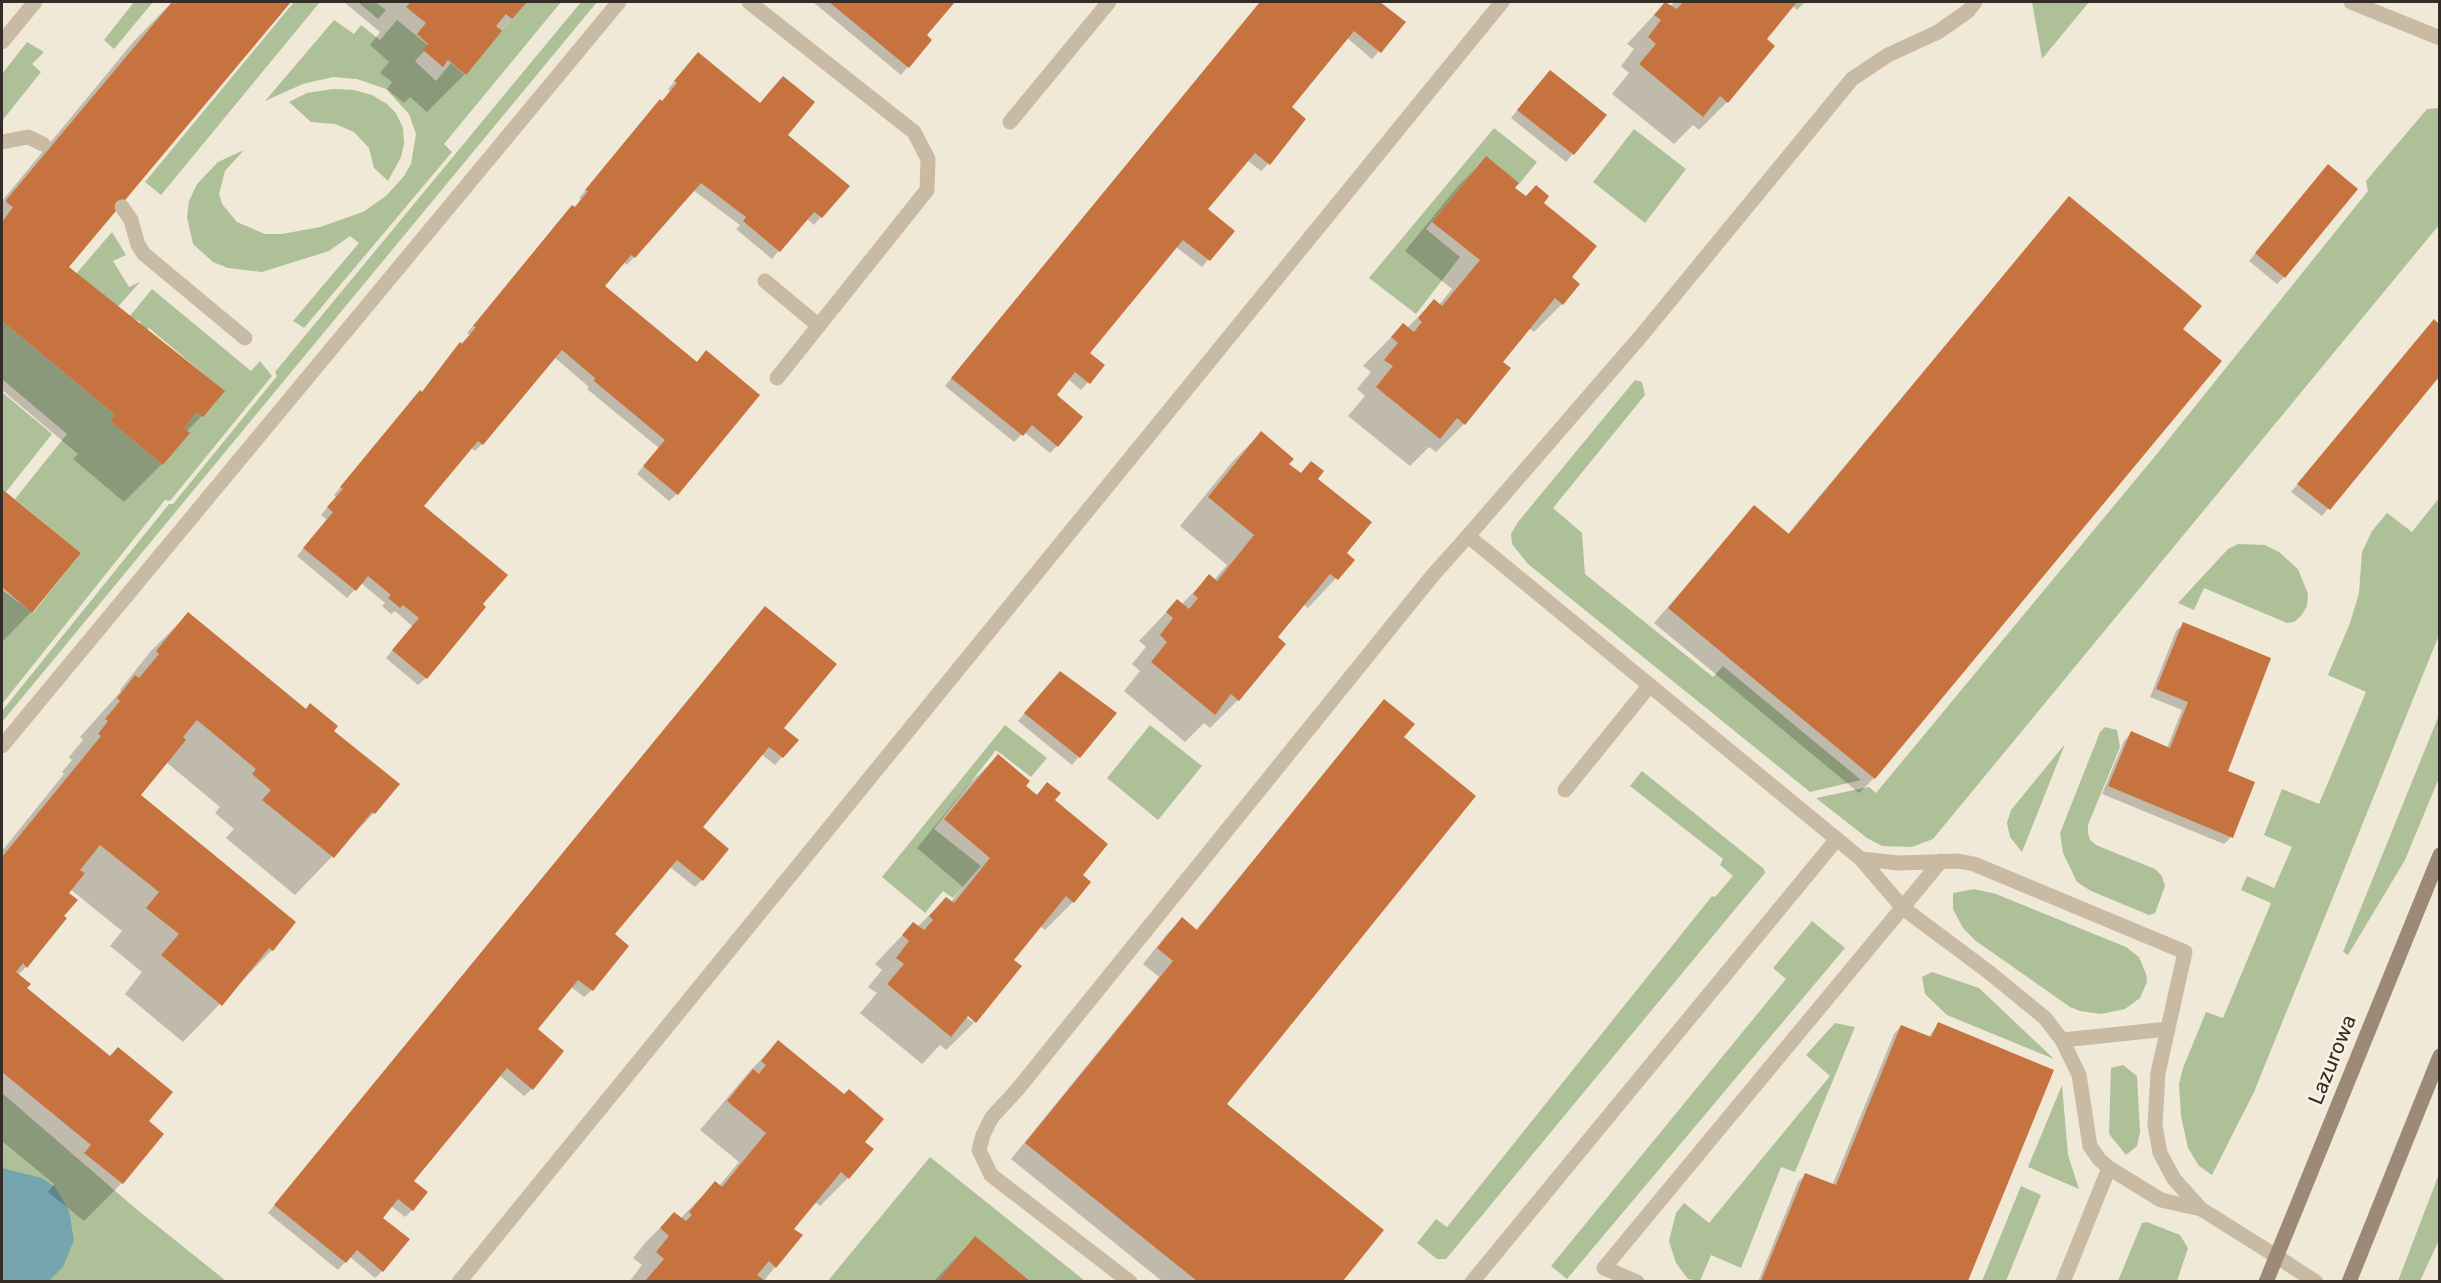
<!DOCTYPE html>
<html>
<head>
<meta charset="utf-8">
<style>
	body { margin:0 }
	#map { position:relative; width:2441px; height:1283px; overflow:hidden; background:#f1e9d8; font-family:Rubik,sans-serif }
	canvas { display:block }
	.frame { position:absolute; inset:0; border:3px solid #342c26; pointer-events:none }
</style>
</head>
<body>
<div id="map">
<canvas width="2441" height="1283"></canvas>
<div class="frame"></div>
</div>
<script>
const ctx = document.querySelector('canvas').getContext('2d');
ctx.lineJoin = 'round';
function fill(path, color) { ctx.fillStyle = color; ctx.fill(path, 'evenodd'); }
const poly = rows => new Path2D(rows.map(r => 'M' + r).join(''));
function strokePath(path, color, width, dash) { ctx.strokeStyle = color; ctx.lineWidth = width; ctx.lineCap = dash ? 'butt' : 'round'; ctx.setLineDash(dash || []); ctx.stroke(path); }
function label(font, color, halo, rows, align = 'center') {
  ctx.font = font + ' Rubik,sans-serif'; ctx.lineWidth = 5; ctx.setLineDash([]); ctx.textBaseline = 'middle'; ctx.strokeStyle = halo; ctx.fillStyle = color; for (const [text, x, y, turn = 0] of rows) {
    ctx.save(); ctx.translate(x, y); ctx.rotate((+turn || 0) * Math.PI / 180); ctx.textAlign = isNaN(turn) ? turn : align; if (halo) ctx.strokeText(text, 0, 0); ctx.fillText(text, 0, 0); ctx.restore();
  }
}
fill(poly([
	[134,2,153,2,114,49,104,40],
	[294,2,320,2,161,195,145,182],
	[358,2,375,2,386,10,378,19],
	[525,2,561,2,444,144,452,152,304,328,293,321,359,243,350,236,329,251,262,272,228,268,213,262,193,244,187,217,189,201,197,184,218,162,244,150,225,171,219,194,222,204,237,222,265,234,282,234,320,227,363,212,386,196,404,176,411,164,416,134,409,114,386,89,357,79,333,77,303,84,265,101,334,20,354,34,361,25,380,40,397,20,429,46,415,61,436,81,451,63,465,75],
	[581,2,597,2,2,722,2,711,169,504,173,504,277,376,275,372],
	[2032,2,2089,2,2042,59],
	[27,42,44,52,32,64,41,72,2,121,2,74],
	[333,89,354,90,372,95,387,104,396,113,403,128,404,144,401,157,388,181,374,168,369,148,354,132,335,124,311,122,289,102,307,93],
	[2439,108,2439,225,1933,839,1912,847,1882,846,1867,838,1816,798,1869,787,1876,793,2156,455,2368,191,2366,181,2427,109],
	[1494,128,1537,162,1519,184,1485,157,1426,229,1460,257,1416,314,1369,278],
	[1634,129,1686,169,1645,223,1593,182],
	[112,232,126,255,113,261,129,287,140,282,116,309,75,275],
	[152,289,251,371,260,361,272,376,170,501,165,500,2,704,2,590,33,613,81,553,15,499,67,434,2,379,2,321,115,415,110,421,163,465,189,433,184,428,197,412,224,391,149,328,146,331,139,325,141,322,129,317],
	[1635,380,1642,382,1645,395,1553,508,1582,533,1585,574,1713,677,1723,666,1861,780,1810,792,1528,564,1512,544,1511,534,1518,522],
	[2,392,52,434,6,492,2,489],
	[2439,498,2439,635,2254,1092,2212,1175,2199,1166,2188,1148,2181,1116,2179,1084,2183,1068,2206,1012,2223,1018,2271,903,2241,890,2247,876,2274,888,2292,847,2264,835,2282,789,2319,804,2366,692,2328,675,2350,623,2359,593,2362,552,2372,531,2387,513,2412,532],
	[2238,544,2265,545,2279,552,2298,569,2308,594,2307,606,2301,616,2294,622,2287,623,2204,588,2194,610,2178,603,2228,549],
	[2439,715,2439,778,2405,860,2348,955,2343,952],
	[1005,725,1047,758,1031,777,996,750,934,829,981,866,953,898,943,891,925,913,882,877],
	[1150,725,1202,766,1158,820,1107,778],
	[2105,727,2117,730,2120,747,2088,825,2088,833,2090,840,2096,845,2155,869,2162,876,2165,886,2155,913,2149,915,2091,891,2077,882,2063,853,2060,833,2100,732],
	[2065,744,2022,852,2010,837,2007,823,2011,810],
	[1642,771,1764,869,1765,873,1446,1259,1437,1259,1417,1243,1436,1219,1447,1227,1712,896,1715,897,1733,876,1720,865,1723,859,1630,786],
	[1974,889,1996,894,2126,947,2139,957,2146,974,2147,982,2140,998,2125,1009,2101,1014,2080,1011,2070,1007,1976,941,1963,928,1953,909,1953,893],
	[1812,921,1845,948,1567,1279,1551,1266,1786,979,1773,968],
	[1932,972,1979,988,2054,1059,1947,1015,1925,994,1922,977],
	[1835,1023,1855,1027,1795,1172,1781,1167,1741,1268,1711,1255,1700,1281,1688,1279,1676,1263,1669,1241,1676,1213,1684,1203,1709,1223,1830,1076,1806,1055],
	[2123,1065,2137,1076,2140,1132,2137,1146,2126,1155,2109,1134,2111,1068],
	[2062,1085,2068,1155,2079,1189,2028,1167],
	[2,1093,135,1208,226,1281,2,1281],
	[930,1157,1085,1281,1030,1281,975,1237,938,1281,827,1282],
	[2439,1174,2439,1240,2420,1281,2398,1281],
	[2021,1186,2041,1195,2006,1281,1982,1281],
	[2147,1222,2180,1235,2188,1248,2177,1281,2118,1281,2142,1223]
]), '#adc098');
fill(poly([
	[2,1168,42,1178,55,1187,69,1211,74,1240,63,1267,49,1281,2,1281]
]), '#77a5ae');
fill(poly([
	[172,2,287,2,67,267,202,416,186,432,187,433,162,464,124,502,73,459,78,454,2,390,2,201,134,41],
	[344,2,525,2,465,74,427,112,410,97,404,103,387,89,392,82,380,73,389,62,370,45,380,32],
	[813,2,953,2,925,35,930,40,901,75],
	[1260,2,1378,2,1404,23,1372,59,1347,38,1290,108,1268,164,1261,171,1247,160,1206,210,1233,231,1202,267,1176,247,1088,354,1103,366,1081,390,1068,379,1055,395,1057,446,1050,453,1024,432,1014,442,945,386],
	[1666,2,1670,6,1675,2,1805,2,1797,10,1792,5,1764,39,1727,102,1699,130,1693,125,1674,144,1612,94,1629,73,1621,66,1634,49,1627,44],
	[691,62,847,186,814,225,806,218,772,259,736,229,740,225,693,190,634,257,627,265,623,262,603,286,696,363,706,352,677,494,669,501,637,474,659,448,587,389,589,387,554,357,482,444,475,451,470,447,422,506,426,678,418,685,386,658,412,626,395,611,391,614,382,606,385,603,361,583,347,598,297,556,327,520,321,515,336,497,334,495,413,399,421,393,453,351,470,335,467,333,565,214,574,208,581,199,579,198,653,108,662,102,670,91,668,89],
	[1543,79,1605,115,1566,162,1511,118],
	[1486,158,1513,188,1526,198,1542,203,1570,277,1562,304,1534,332,1529,328,1501,362,1464,424,1436,452,1429,447,1410,466,1348,416,1365,396,1357,389,1371,372,1363,366,1403,325,1407,328,1434,301,1439,305,1452,289,1405,251,1458,186],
	[2321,174,2284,277,2277,284,2249,261],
	[2069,198,2181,329,1874,778,1859,793,1654,623,1754,507,1787,535],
	[2435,322,2440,326,2440,374,2322,516,2291,492],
	[1261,433,1287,464,1300,474,1311,463,1345,553,1353,560,1308,608,1303,604,1276,638,1238,700,1210,728,1204,723,1185,742,1124,691,1140,671,1132,664,1146,647,1139,641,1177,601,1181,605,1209,576,1214,580,1227,565,1180,526,1233,461],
	[2,490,79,553,31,612,2,642],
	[188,614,397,784,374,813,295,895,226,838,234,829,215,813,220,807,166,762,138,795,272,950,183,1042,125,994,142,972,110,946,122,931,70,889,26,967,18,975,25,989,162,1135,122,1183,84,1221,48,1192,54,1184,2,1141,2,851,64,774,62,772,72,760,69,757,83,740,80,737,121,691,120,690,150,652],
	[758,615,782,728,797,740,775,765,761,754,701,828,702,880,695,887,670,867,613,935,627,946,592,990,584,997,571,987,536,1029,532,1089,524,1096,499,1075,412,1181,426,1193,412,1210,405,1217,391,1206,381,1218,382,1271,375,1278,350,1257,338,1270,268,1213],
	[2184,624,2226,772,2231,837,2224,844,2102,794,2124,741,2131,733,2167,748,2182,710,2150,697,2176,631],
	[1053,680,1114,714,1072,765,1018,721],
	[1384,701,1402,737,1225,1104,1382,1231,1341,1282,1163,1282,1011,1159,1159,977,1143,964,1167,934,1182,919,1196,930],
	[998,756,1036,796,1047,784,1081,875,1073,902,1045,930,1040,926,1012,960,1020,967,974,1022,963,1010,961,1013,974,1023,946,1050,940,1045,922,1064,860,1013,877,993,868,987,882,970,875,964,913,924,917,927,946,899,950,903,963,887,917,848,969,784],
	[1938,1024,2052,1071,1967,1282,1758,1282,1798,1182,1805,1175,1832,1186,1894,1034,1901,1026,1928,1038],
	[778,1042,863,1142,848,1178,820,1206,815,1202,792,1229,775,1267,763,1282,629,1282,642,1265,633,1258,646,1242,674,1214,680,1219,715,1183,719,1186,739,1162,700,1130,750,1071],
	[975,1238,1027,1282,933,1282]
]), '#0003');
fill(poly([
	[172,2,175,4,177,2,291,2,69,267,225,391,203,417,197,412,184,428,190,433,163,465,110,421,115,415,2,321,2,222,13,207,6,202,7,199],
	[411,2,527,2,512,19,506,14,496,26,502,31,466,75,448,60,443,67,423,50,428,44,417,34,426,23,406,7],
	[829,2,955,2,927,35,932,40,909,68],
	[1260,2,1380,2,1406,22,1381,53,1354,31,1292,107,1306,119,1270,165,1255,153,1208,209,1235,231,1210,261,1183,240,1090,353,1105,365,1090,384,1075,372,1057,395,1083,417,1058,447,1032,425,1023,436,951,378],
	[1665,2,1677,9,1683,2,1797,2,1767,39,1775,46,1728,103,1720,96,1703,117,1639,64,1656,44,1648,37,1661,20,1654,15],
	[698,52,760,103,783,76,815,102,788,135,850,186,822,218,814,212,780,252,743,221,746,217,701,183,635,258,631,255,605,286,697,362,706,350,760,395,678,495,643,466,665,440,594,381,595,378,562,350,483,445,478,441,424,506,508,575,483,604,486,607,427,679,392,650,419,618,403,605,400,608,388,598,391,595,368,576,356,591,303,548,333,512,327,507,343,489,340,487,420,390,422,392,460,342,462,344,476,327,473,326,572,205,575,207,588,191,585,190,660,99,662,101,677,83,674,81],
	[1550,70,1607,115,1574,155,1517,110],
	[1486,156,1519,183,1515,188,1526,196,1536,185,1549,196,1544,203,1597,246,1572,277,1580,284,1563,305,1555,298,1503,362,1511,368,1465,425,1457,418,1440,439,1376,387,1393,366,1384,360,1398,343,1391,337,1403,323,1414,332,1422,322,1418,318,1434,299,1442,306,1480,260,1432,222],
	[2328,164,2358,189,2285,278,2255,253],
	[2069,196,2202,306,2183,329,2222,361,1875,779,1668,608,1754,505,1789,534],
	[2434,319,2439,324,2439,377,2330,510,2297,484],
	[1261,431,1294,459,1289,464,1301,473,1311,461,1324,471,1318,479,1372,522,1347,553,1355,560,1338,580,1330,574,1278,637,1286,644,1272,661,1239,701,1231,694,1215,715,1151,662,1167,642,1160,635,1173,618,1166,612,1177,599,1189,609,1198,598,1193,594,1209,574,1217,581,1254,535,1208,497],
	[2,489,81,553,32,613,2,587],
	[765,606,837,664,784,728,799,740,792,748,783,758,769,747,703,827,729,849,703,881,677,860,615,934,629,946,593,991,578,980,538,1029,564,1051,533,1090,507,1068,414,1181,428,1192,413,1211,398,1199,383,1218,410,1239,383,1272,357,1250,346,1263,274,1205],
	[188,612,306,709,310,703,338,726,334,731,400,784,375,814,372,812,334,858,262,800,271,790,252,774,256,769,197,720,183,737,186,740,141,795,296,922,273,951,269,948,222,1006,161,955,179,934,146,908,159,892,100,845,80,870,85,873,69,893,78,900,64,916,67,918,27,968,23,963,16,972,31,984,27,988,110,1056,118,1047,173,1092,149,1121,164,1134,123,1184,84,1153,91,1145,2,1072,2,857,101,736,98,734,108,721,105,719,120,701,117,698,135,675,139,678,159,654,156,651],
	[2183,622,2271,658,2228,771,2255,782,2233,838,2108,786,2131,731,2170,748,2188,702,2156,689],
	[1060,671,1117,713,1080,758,1024,713],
	[1384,699,1415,724,1404,737,1476,796,1227,1104,1384,1230,1343,1281,1197,1281,1025,1143,1173,961,1157,948,1182,917,1197,930],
	[998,754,1030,781,1026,786,1037,795,1047,782,1061,793,1055,800,1108,844,1083,875,1091,882,1074,903,1066,896,1014,960,1022,966,976,1023,968,1016,951,1037,887,984,904,964,896,958,909,941,902,935,913,922,924,930,933,920,929,916,946,897,954,903,990,858,944,819],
	[1938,1022,2054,1070,1968,1281,1761,1281,1805,1173,1836,1185,1901,1025,1931,1037],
	[778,1040,844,1094,849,1089,884,1119,865,1142,874,1149,849,1179,841,1172,794,1229,803,1235,776,1268,769,1261,757,1275,765,1281,645,1281,664,1259,656,1252,669,1236,660,1228,674,1212,686,1221,692,1215,689,1212,715,1181,722,1187,766,1133,727,1101,753,1069,759,1074,766,1065,761,1061],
	[975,1236,1030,1281,938,1281]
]), '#c77340');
strokePath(poly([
	[1975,2,1968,11,1938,32,1888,55,1852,79,1641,336,1468,536,1861,859,1903,908,1990,973,2045,1018,2062,1040,2079,1075,2090,1146,2099,1159,2109,1168,2161,1200,2201,1209],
	[2,142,28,137,43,144],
	[1565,790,1650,685],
	[1861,859,1899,863,1958,861,1974,864,2185,952,2158,1073,2155,1125,2160,1153,2174,1179,2201,1209,2276,1256],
	[2062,1040,2168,1029],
	[1130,1282,991,1175,979,1150,983,1135,992,1117,1017,1090,1433,575,1468,536],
	[1472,1282,1837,839],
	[1637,1282,1604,1268,1941,861],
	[2063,1282,2109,1168]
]), '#c9baa4', 15);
strokePath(poly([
	[122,207,131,220,138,245,144,254,245,338]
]), '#c9baa4', 15);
strokePath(poly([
	[749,2,914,132,928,159,927,190,777,378],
	[2351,2,2440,38],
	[2,42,35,2],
	[1010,122,1109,2],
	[765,281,819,326],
	[2,746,619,2],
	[2276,1256,2316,1282],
	[459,1282,1502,2]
]), '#c9baa4', 15);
strokePath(poly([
	[2266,1282,2440,855],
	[2349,1282,2440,1056]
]), '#9c8976', 15);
label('21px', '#342c26', '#f9f2e4', [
	["Lazurowa",2333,1060,-68]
]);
</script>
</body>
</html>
